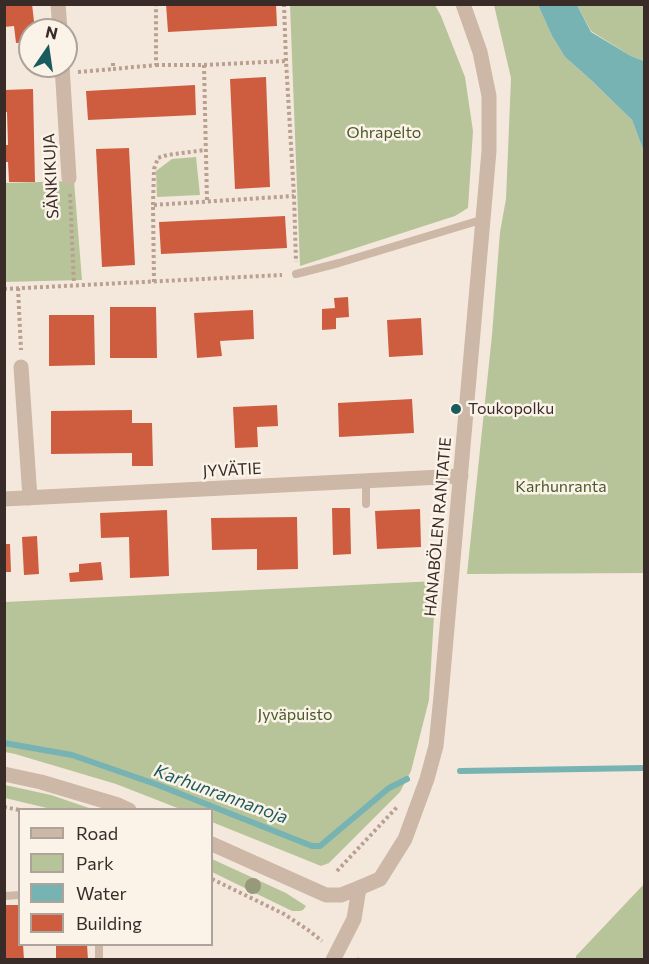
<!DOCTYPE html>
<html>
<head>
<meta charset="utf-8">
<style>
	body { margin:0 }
	#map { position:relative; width:649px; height:964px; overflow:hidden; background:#f4e8dc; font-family:Commissioner,sans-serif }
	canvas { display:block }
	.frame { position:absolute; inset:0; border:6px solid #392c28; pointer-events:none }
	.legend { position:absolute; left:18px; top:808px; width:195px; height:138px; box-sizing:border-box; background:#fbf2e8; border:2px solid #ada39b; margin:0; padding:8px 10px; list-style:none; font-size:18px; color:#392c28 }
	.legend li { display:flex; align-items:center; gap:12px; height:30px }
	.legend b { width:30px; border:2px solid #ada39b }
	.north { position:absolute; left:18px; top:18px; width:60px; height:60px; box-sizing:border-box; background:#fbf2e8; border:2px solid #ada39b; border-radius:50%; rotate:13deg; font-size:16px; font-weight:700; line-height:24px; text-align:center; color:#392c28 }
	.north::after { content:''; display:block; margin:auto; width:21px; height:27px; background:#1a5b5d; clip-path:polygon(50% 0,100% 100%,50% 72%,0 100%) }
</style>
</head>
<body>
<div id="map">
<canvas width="649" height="964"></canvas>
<div class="frame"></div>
<ul class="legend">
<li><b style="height:8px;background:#cdb7a6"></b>Road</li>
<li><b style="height:16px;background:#b7c49a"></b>Park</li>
<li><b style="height:16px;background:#78b3b3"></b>Water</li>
<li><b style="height:16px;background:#ce5d3f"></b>Building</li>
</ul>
<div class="north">N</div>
</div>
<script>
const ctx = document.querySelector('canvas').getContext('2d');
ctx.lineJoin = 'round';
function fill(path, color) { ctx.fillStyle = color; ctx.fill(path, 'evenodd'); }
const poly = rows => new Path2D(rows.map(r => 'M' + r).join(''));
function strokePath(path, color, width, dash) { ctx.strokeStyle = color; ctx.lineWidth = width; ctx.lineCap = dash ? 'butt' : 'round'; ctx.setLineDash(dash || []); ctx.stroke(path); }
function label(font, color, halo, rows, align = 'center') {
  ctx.font = font + ' Commissioner,sans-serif'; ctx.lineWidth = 5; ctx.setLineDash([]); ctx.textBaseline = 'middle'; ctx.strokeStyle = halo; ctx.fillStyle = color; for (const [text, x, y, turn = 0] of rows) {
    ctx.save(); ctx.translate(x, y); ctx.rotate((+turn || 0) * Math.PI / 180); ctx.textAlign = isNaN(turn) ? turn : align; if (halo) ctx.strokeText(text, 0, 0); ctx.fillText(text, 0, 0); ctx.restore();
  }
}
fill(poly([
	[290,5,435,5,441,16,465,77,473,131,468,208,455,216,300,266],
	[494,5,538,5,552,36,565,57,592,81,632,120,644,152,644,573,467,574,492,335,500,232,506,199,511,78],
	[577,5,644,5,644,61,631,56,591,31],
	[196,157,200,195,157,197,156,171,172,159],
	[74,181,82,280,5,282,4,183],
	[436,581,429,700,411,771,400,792,329,863,321,866,212,822,212,810,180,809,116,784,15,754,5,752,5,602],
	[5,785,51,795,92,809,51,809,5,798],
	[212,859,286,893,306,906,303,910,300,911,292,911,212,872],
	[644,884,644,959,576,959,576,956]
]), '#b7c49a');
fill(poly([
	[538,5,577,5,591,32,631,56,644,61,644,152,632,120,592,81,565,57,552,36]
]), '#78b3b3');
strokePath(poly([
	[4,743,72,755,158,785,312,846,320,846,389,788,407,779],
	[460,771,644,768]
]), '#78b3b3', 6);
fill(poly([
	[4,4,32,4,35,30,30,30,30,42,16,43,14,26,4,27],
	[166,4,276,4,277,26,168,32],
	[266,77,270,187,235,189,230,79],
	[195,85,196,115,88,120,86,91],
	[33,89,35,182,9,182,8,162,4,162,4,145,8,145,7,112,4,112,4,90],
	[129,148,135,265,102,267,96,149],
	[285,216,287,248,161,254,159,222],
	[348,297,349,317,336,318,336,329,322,330,322,309,335,308,334,298],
	[110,307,156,307,157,358,110,358],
	[253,310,254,339,220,341,222,356,197,358,194,313],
	[49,315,94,315,95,365,49,366],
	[421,318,423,355,389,357,387,320],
	[412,399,414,433,339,437,338,403],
	[277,405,278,426,257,427,258,447,235,448,233,407],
	[132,410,132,423,152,423,153,466,132,466,132,453,51,454,51,411],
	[332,508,350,508,351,554,333,555],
	[420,509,421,547,377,549,375,511],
	[167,510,169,576,130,578,129,537,101,538,100,513],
	[297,517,298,569,257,570,257,549,212,550,211,518],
	[37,536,39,574,24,575,22,537],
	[4,544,10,544,11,572,4,572],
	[101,562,103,580,70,582,69,573,79,572,79,564],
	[4,905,20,905,20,944,23,944,24,960,4,960],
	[56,944,87,944,88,960,56,960]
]), '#ce5d3f');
strokePath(poly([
	[284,4,286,61,294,196,296,262],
	[113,63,113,69,156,65,156,4],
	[156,65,204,65,286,61],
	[204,65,207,201],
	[78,72,113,69],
	[70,194,74,284],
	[153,205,154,169,158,158,167,155,205,150],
	[154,282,153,205,294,196],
	[18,288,21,350],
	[4,289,282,275],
	[4,807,20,810],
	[337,871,398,806],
	[212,879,284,914,308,930,322,941],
	[357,959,359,960]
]), '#b9a091', 4, [3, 3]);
strokePath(poly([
	[296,274,339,263,484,219],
	[366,481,366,504],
	[4,896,20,895],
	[99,944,99,960]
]), '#cdb7a6', 8);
strokePath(poly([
	[58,4,60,30],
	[62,66,69,178],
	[21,367,30,498],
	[4,499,461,476],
	[333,960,354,919,359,888]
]), '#cdb7a6', 15);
strokePath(poly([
	[4,774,41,782,118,805,129,810],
	[212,844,326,895,341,895,359,888,380,879,405,839,427,779,436,746,441,696,489,151,489,96,480,52,463,4]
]), '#cdb7a6', 15);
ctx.fillStyle = '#96997a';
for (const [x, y] of [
	[253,886]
]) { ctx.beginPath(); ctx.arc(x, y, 8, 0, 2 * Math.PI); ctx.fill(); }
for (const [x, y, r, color] of [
	[456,409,6,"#1a5b5d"]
]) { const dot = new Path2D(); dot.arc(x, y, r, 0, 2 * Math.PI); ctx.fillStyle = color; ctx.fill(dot); strokePath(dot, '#fbf2e8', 2); }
label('16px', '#49592a', '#fbf2e8', [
	["Ohrapelto",384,133],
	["Karhunranta",561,487],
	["Jyväpuisto",295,715]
]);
label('16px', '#392c28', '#fbf2e8', [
	["SÄNKIKUJA",51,176,-93],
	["JYVÄTIE",232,470,-3],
	["HANABÖLEN RANTATIE",438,527,-85]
]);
label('16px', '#392c28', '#fbf2e8', [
	["Toukopolku",468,409]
], 'left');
label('italic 18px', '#1a5b5d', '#fbf2e8', [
	["Karhunrannanoja",221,794,20]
]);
</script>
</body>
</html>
